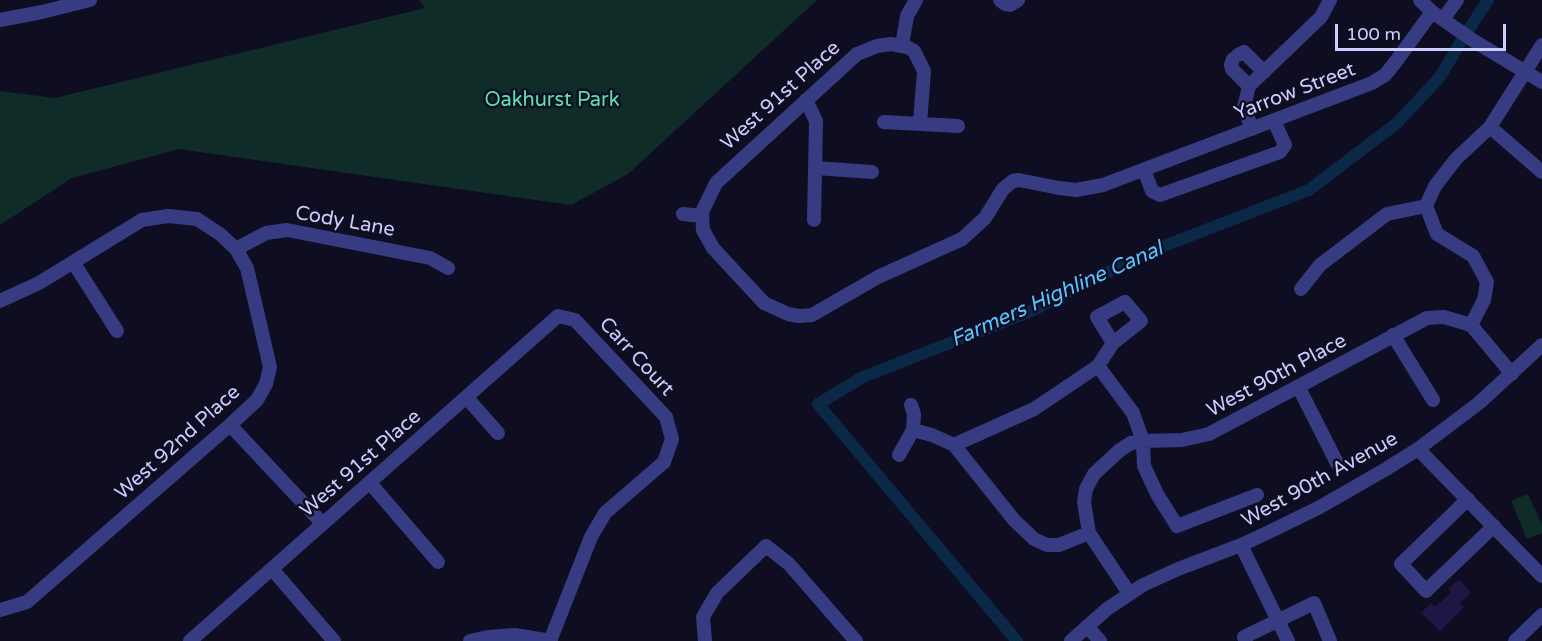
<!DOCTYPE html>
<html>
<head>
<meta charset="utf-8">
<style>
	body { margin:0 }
	#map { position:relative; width:1542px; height:641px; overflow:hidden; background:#0e0d22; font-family:"Varela Round",sans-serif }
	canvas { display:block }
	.scale { position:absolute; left:1335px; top:24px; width:171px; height:27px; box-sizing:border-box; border:3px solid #cecdff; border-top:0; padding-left:8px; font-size:18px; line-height:21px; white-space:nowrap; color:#cecdff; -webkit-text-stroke:4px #0e0d22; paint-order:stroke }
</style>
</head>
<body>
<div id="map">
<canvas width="1542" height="641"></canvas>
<div class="scale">100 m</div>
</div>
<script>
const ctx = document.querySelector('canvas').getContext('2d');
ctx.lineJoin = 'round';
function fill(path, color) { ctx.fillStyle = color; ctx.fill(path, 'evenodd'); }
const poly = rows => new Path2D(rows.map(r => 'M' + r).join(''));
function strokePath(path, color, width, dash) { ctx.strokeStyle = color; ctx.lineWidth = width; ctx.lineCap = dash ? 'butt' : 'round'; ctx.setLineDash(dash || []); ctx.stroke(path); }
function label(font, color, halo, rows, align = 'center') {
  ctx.font = font + ' "Varela Round",sans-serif'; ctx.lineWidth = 5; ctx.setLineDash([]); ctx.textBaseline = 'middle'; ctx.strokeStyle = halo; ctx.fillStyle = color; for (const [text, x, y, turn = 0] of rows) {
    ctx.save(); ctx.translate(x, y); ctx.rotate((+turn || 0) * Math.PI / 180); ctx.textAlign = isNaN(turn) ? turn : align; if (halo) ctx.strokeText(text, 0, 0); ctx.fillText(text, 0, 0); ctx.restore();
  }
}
fill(poly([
	[419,0,817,0,628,174,571,205,179,149,72,178,0,225,0,91,55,98,425,8],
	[1528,494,1542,525,1542,533,1527,539,1511,501]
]), '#102c28');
strokePath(poly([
	[1017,641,818,404,863,377,1034,310,1087,282,1164,246,1309,190,1397,123,1440,77,1460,43,1488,0]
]), '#0b2947', 12);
fill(poly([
	[1459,579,1471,593,1460,603,1464,607,1440,631,1421,613,1431,603,1435,607,1451,593,1448,589]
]), '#1c1843');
strokePath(poly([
	[1000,0,1005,4,1010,5,1018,0],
	[1420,0,1432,12,1474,41,1542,82],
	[1443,19,1457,0],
	[0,20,42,12,90,0],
	[902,45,907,16,916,0],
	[1238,55,1244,52,1264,72],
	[1233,59,1231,65,1232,69,1249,86],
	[806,100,816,121,814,220],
	[884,122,958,126],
	[920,123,924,71,914,51,907,47,891,44,877,46,857,54,716,183,702,212,703,230,713,248,764,303,788,314,799,316,812,315,878,277,962,239,985,218,1003,189,1013,181,1019,180,1059,188,1076,190,1103,185,1372,83,1385,75,1394,64,1432,12],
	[1490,127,1542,172],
	[1252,129,1244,107,1249,86,1321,17,1330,0],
	[816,168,872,172],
	[1144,170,1152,191,1160,195,1280,152,1285,145,1274,121],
	[1426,206,1437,234,1473,256,1487,282,1484,300,1471,325],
	[683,214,702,216],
	[236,249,266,233,287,230,430,258,448,268],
	[73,262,117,331],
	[1301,289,1320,265,1387,214,1426,206,1435,186,1456,159,1490,127,1542,45],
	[0,301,39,283,142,220,168,216,197,219,220,234,236,249,247,268,270,367,266,384,257,400,230,425,27,602,0,610],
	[1471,325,1512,374],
	[1393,335,1433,400],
	[1098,366,1133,413,1143,441,1144,466,1157,494,1177,526,1257,495],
	[1299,388,1337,463],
	[467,398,498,433],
	[230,425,322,523],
	[913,430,932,435,954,445,1014,520,1034,539,1047,545,1059,545,1089,533],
	[954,445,1034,409,1098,366,1113,343,1141,321,1125,302,1097,317,1113,343],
	[1418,449,1542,576],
	[899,455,913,430,914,414,911,405],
	[370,483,438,562],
	[1468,499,1401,564,1426,591,1494,526],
	[1241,545,1288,641],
	[272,569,334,641],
	[1129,593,1089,533,1084,502,1086,489,1094,474,1120,450,1131,443,1143,441,1182,440,1209,434,1427,318,1444,317,1471,325],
	[1087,626,1100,641],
	[190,641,558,316,575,320,666,417,672,439,664,462,605,513,591,537,550,641],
	[470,641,488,637,515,635,551,641],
	[705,641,703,617,717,593,766,546,789,564,856,641],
	[1071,641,1107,609,1143,585,1178,569,1241,545,1271,531,1320,507,1386,469,1418,449,1479,403,1542,345],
	[1246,641,1244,637,1314,603,1330,641],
	[1515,641,1542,615]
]), '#373c82', 14);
label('20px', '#cecdff', '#0e0d22', [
	["Yarrow Street",1295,92,-21],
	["West 91st Place",781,96,-42],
	["Cody Lane",345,222,10],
	["Carr Court",636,357,47],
	["West 90th Place",1277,376,-28],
	["West 92nd Place",178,443,-42],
	["West 91st Place",361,464,-41],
	["West 90th Avenue",1320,480,-29]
]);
label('20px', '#57e2b0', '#0e0d22', [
	["Oakhurst Park",552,101]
]);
label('italic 21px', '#5bc5ff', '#0e0d22', [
	["Farmers Highline Canal",1057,295,-24]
]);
</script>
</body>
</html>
